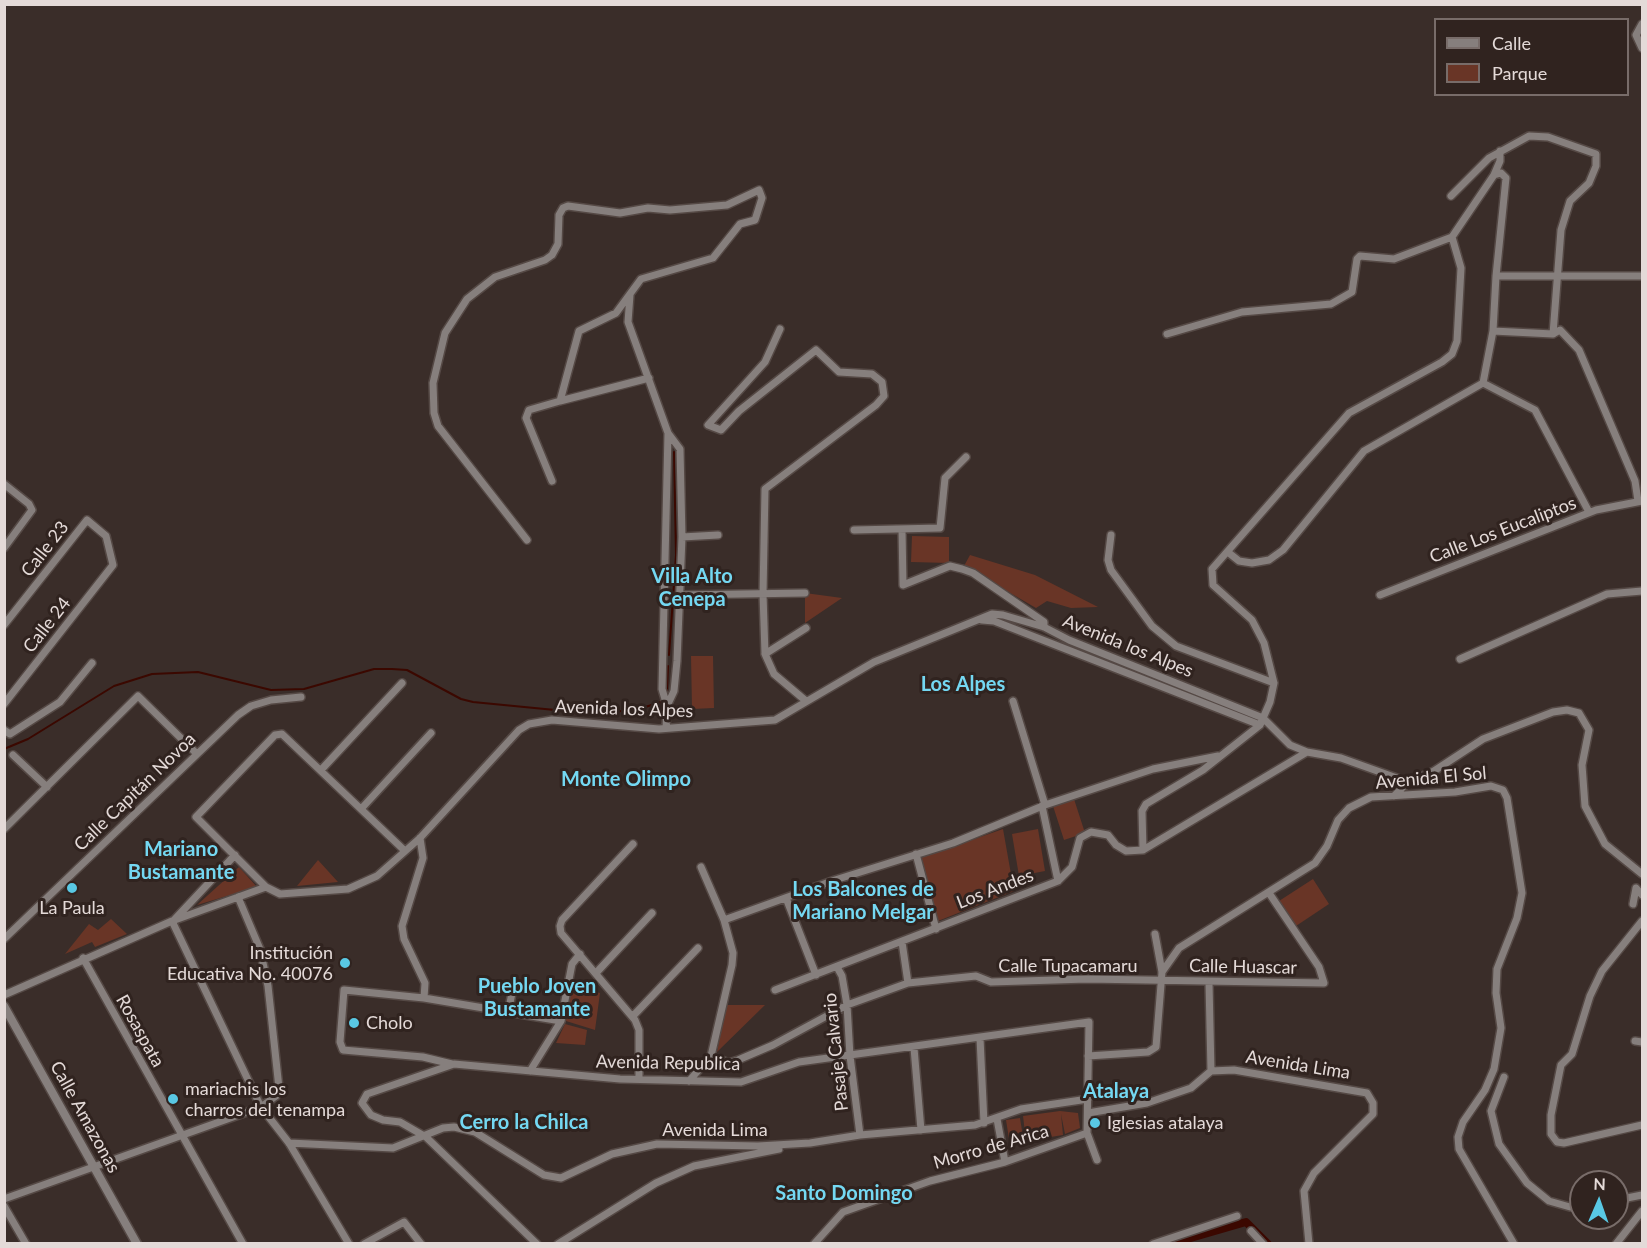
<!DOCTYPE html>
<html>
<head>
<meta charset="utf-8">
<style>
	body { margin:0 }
	#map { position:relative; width:1647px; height:1248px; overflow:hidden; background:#3a2d29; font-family:Lato,sans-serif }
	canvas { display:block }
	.frame { position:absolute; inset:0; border:6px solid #e4dad8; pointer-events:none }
	.legend { position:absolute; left:1434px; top:18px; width:195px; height:78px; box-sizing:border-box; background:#30231f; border:2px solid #786c69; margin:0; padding:8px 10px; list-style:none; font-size:18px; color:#e4dad8 }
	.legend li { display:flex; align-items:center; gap:12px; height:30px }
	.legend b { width:30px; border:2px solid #786c69 }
	.north { position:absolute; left:1569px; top:1170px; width:60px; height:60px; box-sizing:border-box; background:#30231f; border:2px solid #786c69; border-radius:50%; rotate:2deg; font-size:16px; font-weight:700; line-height:24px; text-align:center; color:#e4dad8 }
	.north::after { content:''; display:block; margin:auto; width:21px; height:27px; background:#59c8e4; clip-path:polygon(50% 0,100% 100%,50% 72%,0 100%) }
</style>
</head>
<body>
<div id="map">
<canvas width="1647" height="1248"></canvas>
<div class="frame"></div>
<ul class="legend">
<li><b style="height:8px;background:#867f7d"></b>Calle</li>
<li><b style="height:16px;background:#693526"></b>Parque</li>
</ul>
<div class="north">N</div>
</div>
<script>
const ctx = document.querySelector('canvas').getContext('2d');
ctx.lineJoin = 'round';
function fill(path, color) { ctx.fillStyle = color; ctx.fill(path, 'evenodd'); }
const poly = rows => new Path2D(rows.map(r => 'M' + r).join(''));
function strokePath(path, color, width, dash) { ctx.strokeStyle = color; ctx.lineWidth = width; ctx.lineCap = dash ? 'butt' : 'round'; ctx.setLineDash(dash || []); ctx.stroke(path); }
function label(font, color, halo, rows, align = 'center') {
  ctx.font = font + ' Lato,sans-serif'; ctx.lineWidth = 6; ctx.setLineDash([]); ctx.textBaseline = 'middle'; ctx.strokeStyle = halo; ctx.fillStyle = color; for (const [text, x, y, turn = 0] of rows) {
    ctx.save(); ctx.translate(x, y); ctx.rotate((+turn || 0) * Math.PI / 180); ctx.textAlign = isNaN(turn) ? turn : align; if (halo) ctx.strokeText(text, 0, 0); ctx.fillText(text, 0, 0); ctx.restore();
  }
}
fill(poly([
	[912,536,949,537,949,563,911,562],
	[970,555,1035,575,1098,607,1071,608,1047,601,1036,608,964,566],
	[805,593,842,598,805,623],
	[691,656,713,656,714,708,692,709],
	[1074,799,1085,833,1064,840,1053,806],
	[1003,829,1014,891,938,921,920,858],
	[1038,829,1045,871,1019,876,1012,834],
	[318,860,338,882,297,886],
	[239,867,257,887,197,905],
	[1313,879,1329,904,1296,926,1279,901],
	[111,919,127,934,95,947,92,942,65,954,89,924,98,930],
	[572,985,600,993,595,1030,566,1021],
	[726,1005,765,1005,717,1052],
	[565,1024,587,1030,585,1045,556,1043],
	[1060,1111,1078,1113,1080,1128,1065,1134,1061,1114,1063,1135,1026,1141,1023,1116],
	[1020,1118,1024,1143,1010,1145,1006,1120]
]), '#693526');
strokePath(poly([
	[669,655,676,555,674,452],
	[667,691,668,666],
	[4,749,28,739,114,686,152,674,198,672,271,690,304,689,374,669,392,669,407,670,461,699,473,702,596,714,639,709,661,702]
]), '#3b0800', 2);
strokePath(poly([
	[1170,1244,1246,1222,1268,1244]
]), '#3b0800', 8);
const minor = poly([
	[1642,24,1636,35,1642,48],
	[1494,175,1500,161,1500,151],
	[1451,196,1489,158,1529,136,1548,137,1596,154,1596,166,1589,183,1570,201,1561,230,1553,334],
	[1496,276,1642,276],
	[630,295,628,322,668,433,680,449,682,537,677,661,674,691,667,706,666,728],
	[780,329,765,362,708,425,721,430,739,411,816,350,839,372,872,374,882,382,884,396,876,405,765,489,763,594,765,654,774,674,806,701],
	[1493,331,1553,334,1560,330,1579,350,1635,481,1638,501],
	[1167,334,1242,312,1331,304,1352,292,1357,259,1360,256,1394,259,1452,237,1494,175,1501,173,1506,178,1496,276,1493,331,1483,383,1364,451,1283,550,1269,560,1252,563,1239,561,1229,553],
	[1483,383,1535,410,1589,512],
	[552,481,526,418,529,410,560,401],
	[4,484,29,504,32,510,4,548],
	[902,529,903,585,950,566,962,569,973,573,1044,622,1044,627],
	[854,530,940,528,945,478,966,457],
	[1111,535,1108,560,1111,570,1152,626,1176,646,1274,683],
	[682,537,718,535],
	[527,540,438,426,434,413,433,383,445,333,467,299,495,277,545,260,552,255,558,244,559,215,563,208,568,206,620,213,648,208,670,210,727,205,759,190,762,198,755,220,740,224,713,258,641,279,616,313,579,331,560,401,649,378],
	[679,595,805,593],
	[1380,595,1596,510,1642,501],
	[982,620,994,621,1260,725],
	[4,625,87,520,106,536,113,565,4,704],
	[765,654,806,628],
	[1460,659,1607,594,1642,591],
	[1013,701,1045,805],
	[667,706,662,689,668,433],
	[4,730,10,734,60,702,92,663],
	[13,755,47,787],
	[321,770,402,683],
	[1394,796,1408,782,1434,771,1483,739,1553,712,1567,710,1579,713,1589,730,1582,765,1585,806,1605,844,1642,874],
	[1042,806,1058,881],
	[361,809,431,733],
	[4,829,138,696,196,753],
	[420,838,423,858,402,926,404,939,425,983,424,998],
	[633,844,562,920,560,926,561,933,635,1020,639,1030,639,1079],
	[1143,850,1142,811,1146,804,1203,770,1260,725,1270,702,1274,683,1264,643,1252,620,1213,585,1212,569,1349,413,1442,362,1452,354,1457,341,1461,268,1452,237],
	[405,851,282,734,275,735,196,817,266,887,280,894,348,889,377,876,420,838,519,730,529,724,552,720,659,729,775,720,874,662,992,614,1003,615,1044,627,1069,640,1263,718,1290,745,1307,752],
	[916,854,936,929],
	[701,867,724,920,733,953,732,965,711,1056],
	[786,898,816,975],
	[1633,904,1636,888,1642,895],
	[175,919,235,855],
	[724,920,835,880,953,843,1045,805,1153,769,1218,756],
	[172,921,261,1107,289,1143,349,1244],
	[1642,921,1602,971,1590,996,1572,1054,1561,1065,1551,1115,1551,1134,1557,1142,1564,1143,1642,1125],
	[4,939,238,715,251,706,271,700,301,697],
	[902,942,908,983],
	[83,958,243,1244],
	[837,967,842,976,847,1005,850,1056,860,1135],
	[1162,972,1179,948,1315,863,1327,846,1338,820,1349,808,1371,797,1455,792,1491,786,1503,790,1507,798,1522,893,1517,918,1497,969,1496,993,1501,1028,1494,1069,1485,1090,1463,1122,1458,1137,1459,1149,1514,1244],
	[596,973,652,913],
	[1209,983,1211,1071],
	[775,990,1058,881,1072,867,1080,838,1091,832,1108,835,1116,845,1126,851,1143,850,1307,752,1341,758,1408,782],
	[4,995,172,921,266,887],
	[508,1013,514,983],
	[633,1016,698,948],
	[980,1038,984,1123],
	[1635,1041,1642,1042],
	[914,1048,921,1130],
	[711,1056,729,1063,738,1060,773,1045,847,1005,908,983,976,976,991,982,1087,979,1324,983,1319,967,1269,893],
	[1088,1056,1148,1052,1156,1047,1162,972,1155,934],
	[452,1064,423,1057,343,1050,340,1042,344,990,424,998,561,1021],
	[530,1071,561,1021,572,964,580,954],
	[1504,1077,1491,1111,1499,1144,1527,1183,1549,1201,1570,1207,1581,1207],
	[689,1081,711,1056],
	[1088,1113,1147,1103,1191,1088,1211,1071,1234,1070,1367,1093,1373,1103,1373,1114,1314,1173,1304,1191,1309,1244],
	[997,1119,1005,1162],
	[289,1143,393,1148,443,1128,454,1127,475,1132,544,1175,561,1178,612,1154,657,1144,758,1146,810,1143,860,1135,975,1125,1021,1109,1088,1099],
	[4,1199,261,1107,276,1096,279,1088,268,986,260,949,238,897],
	[1617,1200,1642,1195],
	[4,1206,26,1244],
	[1251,1231,1263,1244],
	[364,1244,404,1222,421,1244],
	[537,1244,426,1137,400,1122,383,1120,371,1115,362,1103,367,1094,454,1064,620,1079,741,1082,799,1062,1089,1022,1087,1133,1097,1160],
	[558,1244,656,1183,694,1166,779,1149],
	[814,1244,843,1212,930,1181,1005,1162,1087,1133],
	[1153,1244,1237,1216],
	[1616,1244,1642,1211]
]);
const tertiary = poly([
	[4,1006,137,1244]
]);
strokePath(minor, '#554945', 10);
strokePath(tertiary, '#554945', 11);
strokePath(minor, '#867f7d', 7);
strokePath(tertiary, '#867f7d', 8);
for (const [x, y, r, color] of [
	[72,888,6,"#59c8e4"],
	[345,963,6,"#59c8e4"],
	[354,1023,6,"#59c8e4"],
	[173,1099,6,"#59c8e4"],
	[1095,1123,6,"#59c8e4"]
]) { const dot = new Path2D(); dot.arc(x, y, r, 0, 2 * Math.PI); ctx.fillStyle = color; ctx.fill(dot); strokePath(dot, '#30231f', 2); }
label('18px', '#e4dad8', '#30231f', [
	["Calle Los Eucaliptos",1503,530,-21],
	["Calle 23",45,549,-52],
	["Calle 24",47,625,-52],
	["Avenida los Alpes",1128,646,22],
	["Avenida los Alpes",624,709,2],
	["Avenida El Sol",1431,778,-5],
	["Calle Capitán Novoa",135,792,-44],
	["Los Andes",995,889,-21],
	["Calle Tupacamaru",1068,966],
	["Calle Huascar",1243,967,1],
	["Rosaspata",140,1031,61],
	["Pasaje Calvario",836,1052,-96],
	["Avenida Republica",668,1063,1],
	["Avenida Lima",1298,1065,9],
	["Calle Amazonas",85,1117,61],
	["Avenida Lima",715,1130],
	["Morro de Arica",991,1147,-16]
]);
label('18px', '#e4dad8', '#30231f', [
	["La Paula",72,908,"center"],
	["Institución",333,953,"right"],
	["Educativa No. 40076",333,974,"right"],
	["Cholo",366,1023],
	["mariachis los",185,1089],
	["charros del tenampa",185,1110],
	["Iglesias atalaya",1107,1123]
], 'left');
label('bold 20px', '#74d8f2', '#30231f', [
	["Villa Alto",692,577],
	["Cenepa",692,600],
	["Los Alpes",963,685],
	["Monte Olimpo",626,780],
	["Mariano",181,850],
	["Bustamante",181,873],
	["Los Balcones de",863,890],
	["Mariano Melgar",863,913],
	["Pueblo Joven",537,987],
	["Bustamante",537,1010],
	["Atalaya",1116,1092],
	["Cerro la Chilca",524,1123],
	["Santo Domingo",844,1194]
]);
</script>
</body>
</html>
